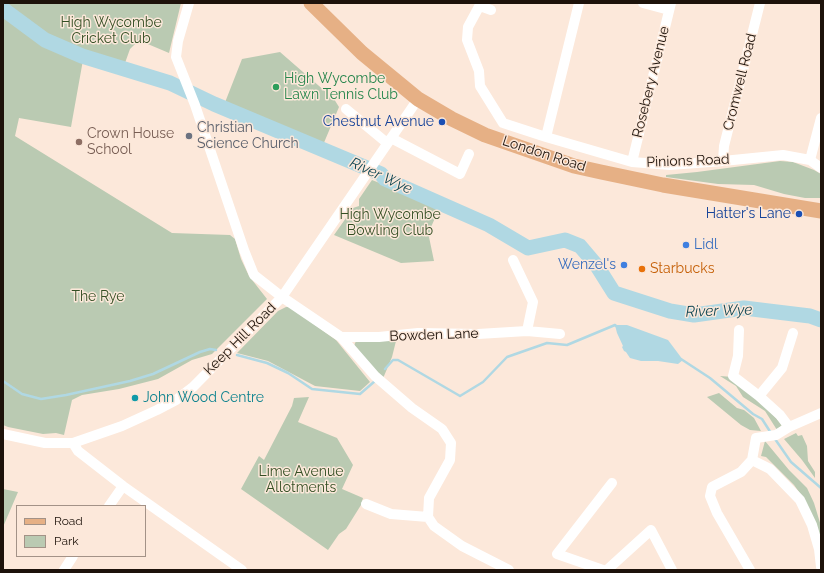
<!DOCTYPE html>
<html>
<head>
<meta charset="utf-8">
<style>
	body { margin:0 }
	#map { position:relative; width:824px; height:573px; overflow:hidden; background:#fce8da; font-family:Raleway,sans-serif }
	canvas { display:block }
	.frame { position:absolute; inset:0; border:4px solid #1d120a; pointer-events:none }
	.legend { position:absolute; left:16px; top:505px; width:130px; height:52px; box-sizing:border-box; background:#fce8da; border:1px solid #a39287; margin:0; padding:5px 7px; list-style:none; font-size:12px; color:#1d120a }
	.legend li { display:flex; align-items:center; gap:8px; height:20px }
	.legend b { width:20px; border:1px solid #a39287 }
</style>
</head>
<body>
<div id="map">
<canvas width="824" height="573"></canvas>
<div class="frame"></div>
<ul class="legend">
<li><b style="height:5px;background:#e6b085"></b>Road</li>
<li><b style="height:11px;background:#bacab2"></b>Park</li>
</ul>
</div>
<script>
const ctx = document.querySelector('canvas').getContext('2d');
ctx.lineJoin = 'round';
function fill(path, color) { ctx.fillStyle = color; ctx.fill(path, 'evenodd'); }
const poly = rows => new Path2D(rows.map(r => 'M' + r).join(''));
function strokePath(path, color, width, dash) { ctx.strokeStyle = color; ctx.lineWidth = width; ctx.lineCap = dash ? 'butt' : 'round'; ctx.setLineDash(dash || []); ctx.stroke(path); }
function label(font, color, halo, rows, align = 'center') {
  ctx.font = font + ' Raleway,sans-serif'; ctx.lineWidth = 3; ctx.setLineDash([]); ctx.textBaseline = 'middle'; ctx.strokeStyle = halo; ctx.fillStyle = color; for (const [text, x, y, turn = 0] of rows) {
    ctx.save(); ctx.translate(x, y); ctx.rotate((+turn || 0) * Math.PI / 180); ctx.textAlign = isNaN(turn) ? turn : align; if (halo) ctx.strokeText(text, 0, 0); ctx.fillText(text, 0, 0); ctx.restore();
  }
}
fill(poly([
	[3,3,181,3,169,53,143,42,136,43,130,49,125,63,83,51,65,45,49,36,28,19,27,20],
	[3,13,22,28,54,49,83,60,71,127,19,118,15,136,172,233,230,235,235,239,241,259,249,276,267,299,212,354,192,360,158,379,119,389,82,395,72,400,64,435,56,433,43,434,8,427,3,425],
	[280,52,334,99,339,107,323,145,224,105,242,59],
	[780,161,793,162,814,170,821,174,821,198,805,198,784,194,754,185,718,184,666,177,666,175,697,172],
	[372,180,440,207,431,227,433,228,429,237,434,261,401,263,334,235,353,208,359,206,359,199],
	[286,307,290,307,336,340,370,382,360,391,315,386,268,361,237,353,278,311],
	[397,337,392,357,384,376,382,379,354,347,355,343,358,339],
	[720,376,733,377,762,402,782,425,777,430,765,411,743,397,736,386],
	[719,393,737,408,744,410,754,418,761,431,750,430,741,425,707,397],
	[309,397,298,422,337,438,353,465,342,489,363,498,361,505,346,529,339,534,328,550,241,489,259,456,264,460,292,406,294,398],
	[796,433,798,436,802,435,807,446,808,461,815,472,815,478,802,460,784,439],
	[765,441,789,470,807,488,814,503,821,526,821,545,804,499,794,485,766,457,761,456],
	[3,489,18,492,3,527]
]), '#bacab2');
fill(poly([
	[615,325,627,325,668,340,683,360,678,364,658,361,641,361,630,358,626,352,624,351,622,347,623,346,617,333]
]), '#b0d8e3');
strokePath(poly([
	[237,355,267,363,288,373,312,389,360,394,375,381],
	[681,359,710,378,753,414,762,419,771,433],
	[385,369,393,360,398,360,460,396,483,382,507,357,547,343,567,345,615,325,616,326],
	[3,381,22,394,41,399,66,395,130,381,153,374,200,352,210,349,216,350],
	[775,439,791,462,821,488]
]), '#b0d8e3', 2.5);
strokePath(poly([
	[3,9,45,40,82,56,170,83,214,104,381,174,385,179,489,225,528,248,565,240,580,246,597,266,614,293,670,311,694,315,744,308,810,316,821,320]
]), '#b0d8e3', 15);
strokePath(poly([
	[189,3,178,41,176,57,195,105,244,250,254,275,282,297,341,337,375,376,412,408,442,429,451,443,450,460,429,498,428,517,434,526,462,546,509,570],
	[481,3,468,27,467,40,479,71,480,86,503,123],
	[643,3,669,10],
	[480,6,491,10],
	[346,109,387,143],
	[503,123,546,137,632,162,670,165,723,161,783,155,810,160,821,168],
	[546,137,579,3],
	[391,138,460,174,469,154],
	[810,160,821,118],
	[723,161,724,146,760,3],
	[632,162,671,3],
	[513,260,533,302,527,331],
	[739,330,738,356,733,376,759,396],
	[341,337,379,337,418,333,478,334,527,331,560,334],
	[789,427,780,415,759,396,782,368,793,333],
	[3,434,45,443,73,443,122,426,157,410,176,400,193,387,282,297,418,99],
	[73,443,78,451,123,486,242,570],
	[752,460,770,469,800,500,812,525,819,549,821,567],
	[366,504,391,514,428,517],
	[109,506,123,486],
	[64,570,73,556],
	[603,570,557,554,612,483],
	[607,570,651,530,672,570],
	[750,570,717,513,710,496,712,487,741,472,752,460,756,438,776,435,789,427,821,413]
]), '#fff', 10);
strokePath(poly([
	[311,3,362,53,418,99,452,119,485,135,574,166,601,172,663,185,821,211]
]), '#e6b085', 15);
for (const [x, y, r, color] of [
	[276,87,4,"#2e9e5b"],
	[442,122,4,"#1a4fb4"],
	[189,136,4,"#6b7280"],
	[79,142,4,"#8d6e63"],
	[799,214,4,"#1a4fb4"],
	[686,245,4,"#3f7fe0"],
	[624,265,4,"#3f7fe0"],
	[642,269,4,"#e8710a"],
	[135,398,4,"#0f9aa8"]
]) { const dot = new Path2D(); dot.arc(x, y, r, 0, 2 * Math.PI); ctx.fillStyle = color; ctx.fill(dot); strokePath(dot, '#fce8da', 1.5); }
label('14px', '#344f24', '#fce8da', [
	["High Wycombe",111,23],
	["Cricket Club",111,39],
	["High Wycombe",390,215],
	["Bowling Club",390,231],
	["The Rye",98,297],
	["Lime Avenue",301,472],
	["Allotments",301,488]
]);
label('14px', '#27864d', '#fce8da', [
	["High Wycombe",284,79],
	["Lawn Tennis Club",284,95]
], 'left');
label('14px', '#1d120a', '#fce8da', [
	["Rosebery Avenue",651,82,-76],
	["Cromwell Road",740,82,-76],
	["London Road",544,154,18],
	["Pinions Road",688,161,-2],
	["Bowden Lane",434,335,-2],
	["Keep Hill Road",240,339,-45]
]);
label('14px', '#164399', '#fce8da', [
	["Chestnut Avenue",434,122],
	["Hatter's Lane",791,214]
], 'right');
label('14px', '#5b616d', '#fce8da', [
	["Christian",197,128],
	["Science Church",197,144]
], 'left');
label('14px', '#785e54', '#fce8da', [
	["Crown House",87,134],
	["School",87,150]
], 'left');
label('14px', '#366cbe', '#fce8da', [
	["Lidl",694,245],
	["Wenzel's",616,265,"right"]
], 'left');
label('14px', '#c56008', '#fce8da', [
	["Starbucks",650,269]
], 'left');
label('14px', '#0d838f', '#fce8da', [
	["John Wood Centre",143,398]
], 'left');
label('italic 15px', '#104855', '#fce8da', [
	["River Wye",381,176,25],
	["River Wye",719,311,-2]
]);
</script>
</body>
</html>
